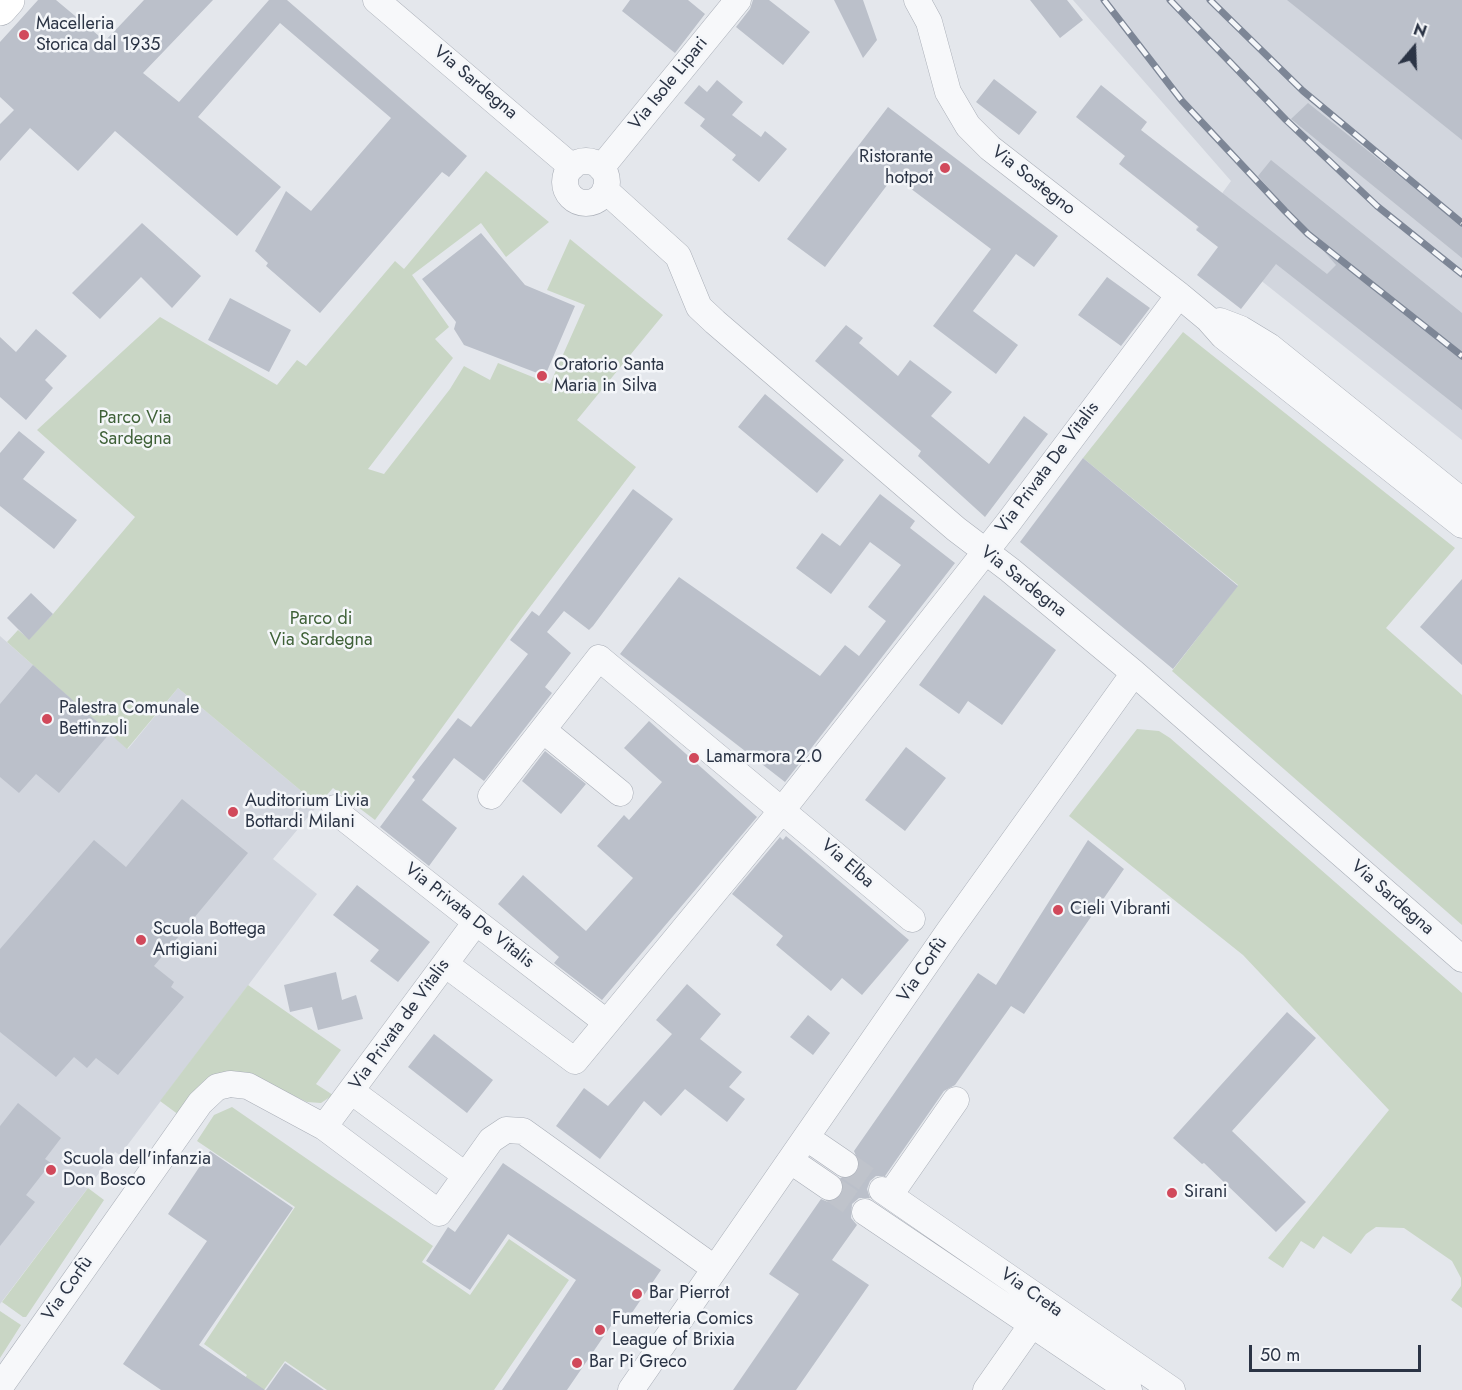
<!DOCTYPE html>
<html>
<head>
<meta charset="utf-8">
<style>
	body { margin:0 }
	#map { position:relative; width:1462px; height:1390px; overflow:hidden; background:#e4e7ec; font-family:Jost,sans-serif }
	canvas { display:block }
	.north { position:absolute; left:1384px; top:18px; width:60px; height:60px; -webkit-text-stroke:4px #f4f6f9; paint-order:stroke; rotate:19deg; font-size:16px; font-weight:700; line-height:24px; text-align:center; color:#2b3445 }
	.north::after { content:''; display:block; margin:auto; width:21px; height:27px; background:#2b3445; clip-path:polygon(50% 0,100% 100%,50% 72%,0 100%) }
	.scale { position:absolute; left:1249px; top:1345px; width:172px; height:27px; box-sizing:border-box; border:3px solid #2b3445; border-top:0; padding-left:8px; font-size:18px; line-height:21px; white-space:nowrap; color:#2b3445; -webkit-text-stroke:4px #f4f6f9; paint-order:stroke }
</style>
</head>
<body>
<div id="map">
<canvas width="1462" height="1390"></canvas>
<div class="north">N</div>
<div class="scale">50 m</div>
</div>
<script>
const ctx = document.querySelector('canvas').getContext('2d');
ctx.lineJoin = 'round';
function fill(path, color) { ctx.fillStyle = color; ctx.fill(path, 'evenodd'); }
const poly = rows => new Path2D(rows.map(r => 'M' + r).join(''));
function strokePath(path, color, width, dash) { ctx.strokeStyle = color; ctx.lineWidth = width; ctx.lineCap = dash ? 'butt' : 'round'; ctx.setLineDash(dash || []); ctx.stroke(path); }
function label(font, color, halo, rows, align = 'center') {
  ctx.font = font + ' Jost,sans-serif'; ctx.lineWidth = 5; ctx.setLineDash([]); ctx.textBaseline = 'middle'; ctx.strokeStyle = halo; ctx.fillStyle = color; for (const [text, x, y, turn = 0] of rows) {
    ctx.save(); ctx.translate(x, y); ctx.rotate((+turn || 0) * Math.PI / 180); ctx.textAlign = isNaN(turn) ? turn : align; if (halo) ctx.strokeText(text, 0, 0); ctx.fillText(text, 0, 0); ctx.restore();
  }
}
fill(poly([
	[1073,0,1462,0,1462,440,1196,229,1231,181],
	[0,636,128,749,178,688,318,805,273,859,317,894,120,1155,115,1152,0,1304]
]), '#d2d6de');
fill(poly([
	[486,171,549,222,506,257,481,223,412,275,449,327,435,339,453,358,368,469,384,474,450,389,464,366,490,380,498,363,550,384,585,305,547,290,570,239,663,315,577,420,636,467,521,619,375,820,333,788,318,805,178,688,127,749,7,642,18,630,29,639,53,614,135,517,37,430,160,317,277,385,297,360,306,366,395,261,404,269],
	[1183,332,1455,548,1386,628,1462,695,1462,925,1172,671,1238,585,1083,458],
	[1137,729,1159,731,1170,738,1462,993,1462,1308,1451,1300,1461,1286,1461,1278,1452,1261,1404,1228,1376,1227,1366,1234,1351,1254,1323,1236,1314,1249,1301,1241,1283,1268,1268,1258,1389,1110,1243,955,1069,816],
	[248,985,341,1050,316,1084,333,1095,321,1103,307,1102,252,1076,231,1071,221,1075,179,1115,160,1101],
	[232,1107,433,1246,422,1262,470,1295,509,1239,569,1280,494,1390,327,1390,285,1361,264,1390,238,1390,247,1375,204,1344,295,1207,197,1141,214,1115],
	[88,1188,104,1200,26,1317,23,1317,2,1302],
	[0,1311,21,1325,0,1358]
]), '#c9d6c5');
fill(poly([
	[38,0,56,0,105,41,144,0,213,0,143,73,179,102,269,0,287,0,467,156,449,177,442,172,320,313,266,266,268,263,255,251,286,191,311,211,391,118,280,23,198,117,281,187,237,236,115,131,78,171,30,128,0,161,0,124,14,110,0,97,0,42],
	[630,0,688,0,705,14,675,53,622,11],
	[753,0,769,0,810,32,783,65,736,27,750,9],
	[834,0,863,0,877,40,863,58],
	[1030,0,1067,0,1083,20,1060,38],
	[1287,0,1462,0,1462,140],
	[994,79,1037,112,1019,135,976,102],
	[717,80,743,102,732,115,761,137,765,131,787,149,759,182,732,160,736,155,700,126,705,119,684,103,699,85,707,92],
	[1101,85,1147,122,1141,130,1327,274,1336,265,1258,176,1271,160,1462,313,1462,410,1276,264,1241,309,1197,275,1218,247,1196,230,1199,227,1119,164,1125,156,1076,117],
	[1308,103,1462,226,1462,258,1291,119],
	[888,107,1058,236,1034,267,1016,254,973,311,1018,345,996,374,933,326,991,249,894,176,825,267,787,239],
	[142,223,201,276,172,308,141,277,100,319,72,293],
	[481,233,525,285,575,306,545,376,464,345,454,329,456,322,422,279],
	[1107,277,1150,308,1121,346,1078,315],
	[230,298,291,330,269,372,208,340],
	[846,325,863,338,859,343,898,376,910,360,952,392,931,416,989,464,1024,416,1048,434,985,517,918,456,921,451,815,361],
	[36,329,67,356,45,380,53,388,26,420,0,397,0,337,16,352],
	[765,394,844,460,817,493,738,427],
	[19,431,45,452,23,479,77,520,54,549,0,506,0,453],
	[1083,458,1238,586,1173,669,1020,542],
	[633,489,673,519,593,626,589,630,564,611,547,632,571,653,545,687,552,693,484,781,454,758,422,800,457,828,429,866,380,827,415,780,412,777,458,718,471,727,528,654,510,640,532,611,539,616],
	[880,494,915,521,910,528,955,563,785,782,620,654,679,577,820,676,845,645,859,656,886,621,868,607,901,565,870,542,831,594,796,568,822,533,840,546],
	[1462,579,1462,665,1420,627],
	[31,593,53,614,29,640,7,618],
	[984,595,1056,650,1002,725,968,701,959,714,919,685],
	[33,665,110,733,59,793,36,774,19,793,0,777,0,704],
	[649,721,757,817,602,1000,554,963,559,957,498,904,523,875,586,931,633,878,597,846,624,815,629,820,662,782,624,748],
	[906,747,946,778,905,831,865,800],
	[545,751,586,784,561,814,522,781],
	[182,799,248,853,154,966,174,982,171,987,184,997,118,1075,96,1058,87,1068,74,1057,56,1077,0,1032,0,949,94,840,126,867],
	[786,836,909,940,862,995,842,978,831,991,776,945,783,936,732,894,780,837,783,840],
	[1088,840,1124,869,1024,1014,1011,1006,955,1085,944,1091,885,1176,876,1176,870,1181,867,1189,870,1198,859,1198,852,1204,851,1218,857,1225,832,1260,869,1285,796,1390,733,1390,799,1294,769,1274,821,1199,828,1202,841,1196,844,1188,840,1178,852,1177,860,1166,854,1151,978,973,996,985],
	[357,885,430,942,398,982,370,961,379,950,333,915],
	[336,972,342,1000,356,995,363,1019,318,1030,312,1007,290,1012,284,985],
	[687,984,721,1014,700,1039,742,1072,729,1087,745,1099,727,1122,685,1089,661,1116,644,1101,600,1159,556,1126,584,1088,608,1106,672,1034,656,1020],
	[1287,1012,1316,1038,1232,1131,1306,1202,1276,1232,1204,1163,1202,1164,1173,1138],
	[808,1015,830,1033,813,1055,790,1037],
	[434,1034,493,1080,467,1113,408,1067],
	[18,1103,61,1138,45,1159,51,1163,26,1195,35,1202,0,1246,0,1126],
	[210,1151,293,1208,199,1345,265,1390,161,1390,123,1364,207,1241,168,1214],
	[503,1163,661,1270,625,1323,617,1317,567,1390,502,1390,576,1280,508,1234,470,1290,426,1261,448,1227,455,1232],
	[285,1363,324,1390,266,1390]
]), '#bbc0ca');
strokePath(poly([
	[845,1164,882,1190],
	[829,1187,865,1212]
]), '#bfc3cb', 26, [26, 13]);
const minor = poly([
	[376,0,572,167],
	[917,0,929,22,948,92,968,126,990,148,1179,295,1208,319,1223,336,1462,525],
	'565 182a21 21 0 1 1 42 0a21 21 0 1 1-42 0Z',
	[601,168,738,0],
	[605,190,678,256,699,307,715,322,956,529,1010,570,1134,673,1462,959],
	[1220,321,1241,329,1269,346,1462,501],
	[543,730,620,793],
	[491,796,599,658,912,919],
	[335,808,344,818,476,922,606,1022],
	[445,964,575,1061,783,809,1008,523,1179,295],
	[351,1091,465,1175],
	[324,1127,476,922],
	[807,1138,845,1164],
	[791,1161,829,1187],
	[882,1190,1172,1390],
	[890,1195,956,1100],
	[865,1212,1129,1390],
	[0,1387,200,1103,217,1087,230,1084,248,1086,324,1127,439,1213,491,1140,506,1130,523,1131,714,1268],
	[631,1390,949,931,1134,673],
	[986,1390,1033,1323,1036,1307]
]);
const secondary = poly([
	[0,9,8,0]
]);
strokePath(minor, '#a9aeb7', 27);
strokePath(secondary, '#a9aeb7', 34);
strokePath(minor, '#f7f8fa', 26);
strokePath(secondary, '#fff', 33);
const rail = poly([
	[1104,0,1182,101,1285,211,1308,234,1462,356],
	[1170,0,1286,120,1377,206,1462,274],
	[1210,0,1303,91,1462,223]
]);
strokePath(rail, '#7d8696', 7);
strokePath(rail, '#f4f6f9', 4.5, [14]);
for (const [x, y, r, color] of [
	[24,35,6,"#d1495b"],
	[945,168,6,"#d1495b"],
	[542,376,6,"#d1495b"],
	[47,719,6,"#d1495b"],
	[694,758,6,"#d1495b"],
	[233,812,6,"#d1495b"],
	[1058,910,6,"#d1495b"],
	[141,940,6,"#d1495b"],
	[51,1170,6,"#d1495b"],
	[1172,1193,6,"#d1495b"],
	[637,1294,6,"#d1495b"],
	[600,1330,6,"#d1495b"],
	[577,1363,6,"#d1495b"]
]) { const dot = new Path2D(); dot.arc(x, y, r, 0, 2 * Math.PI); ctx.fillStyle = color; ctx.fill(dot); strokePath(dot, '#f4f6f9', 2); }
label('18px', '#2b3445', '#f4f6f9', [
	["Macelleria",36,25],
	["Storica dal 1935",36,46],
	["Ristorante",933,158,"right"],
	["hotpot",933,179,"right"],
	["Oratorio Santa",554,366],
	["Maria in Silva",554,387],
	["Palestra Comunale",59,709],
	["Bettinzoli",59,730],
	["Lamarmora 2.0",706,758],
	["Auditorium Livia",245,802],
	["Bottardi Milani",245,823],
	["Cieli Vibranti",1070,910],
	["Scuola Bottega",153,930],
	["Artigiani",153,951],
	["Scuola dell'infanzia",63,1160],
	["Don Bosco",63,1181],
	["Sirani",1184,1193],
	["Bar Pierrot",649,1294],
	["Fumetteria Comics",612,1320],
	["League of Brixia",612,1341],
	["Bar Pi Greco",589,1363]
], 'left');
label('18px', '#2b3445', '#f4f6f9', [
	["Via Sardegna",475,83,40],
	["Via Isole Lipari",669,84,-51],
	["Via Sostegno",1033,181,38],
	["Via Privata De Vitalis",1048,468,-53],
	["Via Sardegna",1023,582,38],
	["Via Elba",847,864,41],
	["Via Sardegna",1392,898,41],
	["Via Privata De Vitalis",469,916,38],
	["Via Corfù",923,970,-56],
	["Via Privata de Vitalis",400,1025,-54],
	["Via Corfù",68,1289,-55],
	["Via Creta",1031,1293,35]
]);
label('18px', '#3f6138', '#f4f6f9', [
	["Parco Via",135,419],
	["Sardegna",135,440],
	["Parco di",321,620],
	["Via Sardegna",321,641]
]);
</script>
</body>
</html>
